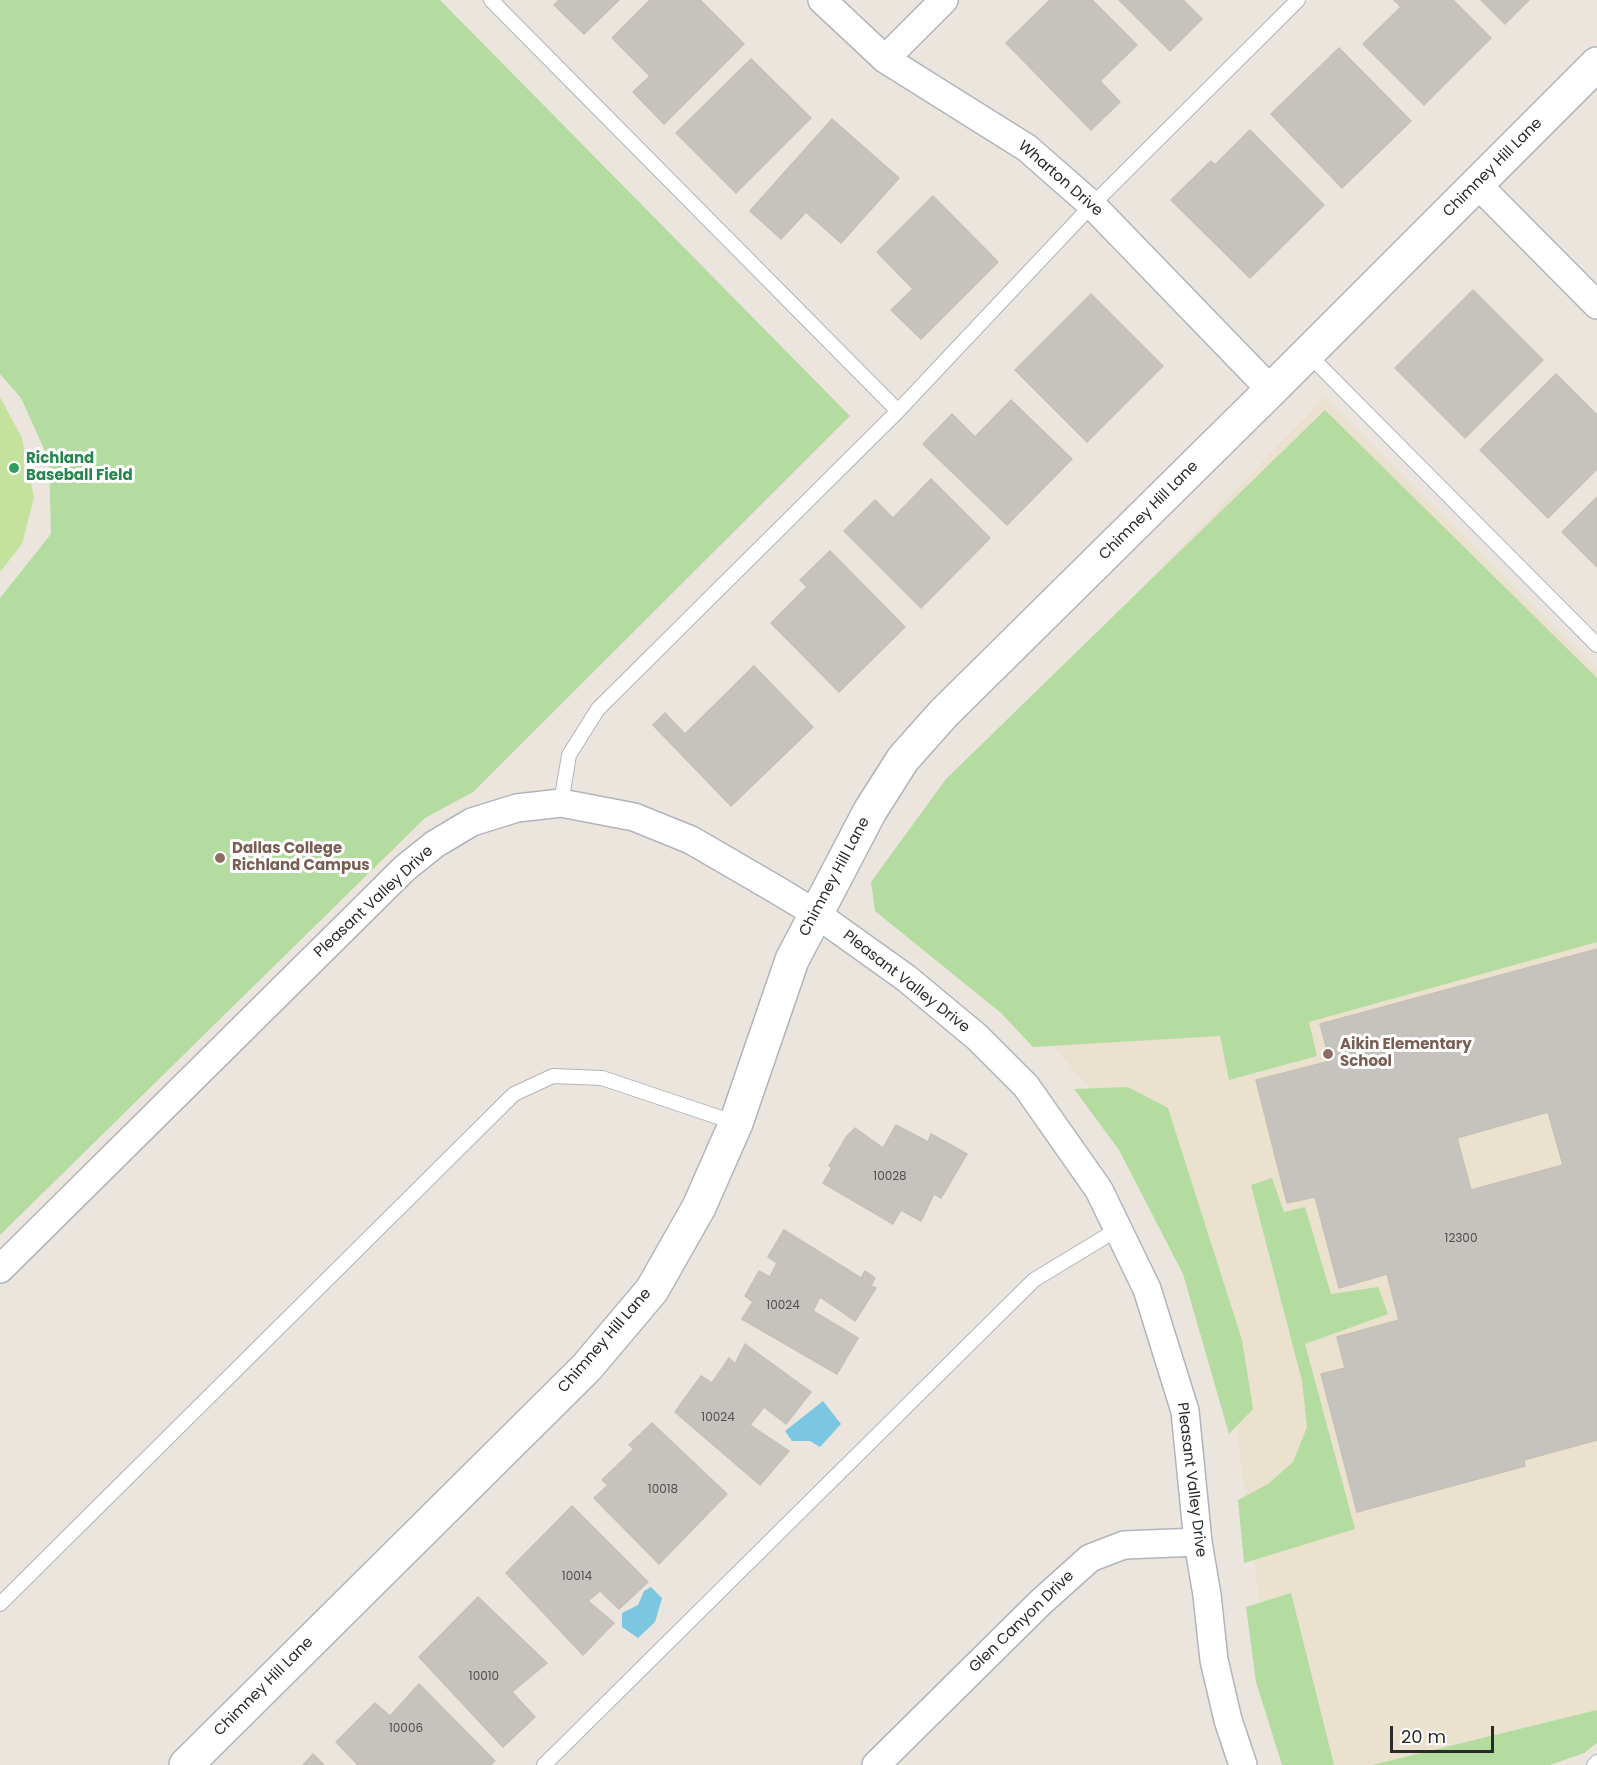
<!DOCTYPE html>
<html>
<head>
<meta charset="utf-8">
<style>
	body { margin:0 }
	#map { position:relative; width:1597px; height:1765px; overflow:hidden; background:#ebe5de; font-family:Poppins,sans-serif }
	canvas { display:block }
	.scale { position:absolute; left:1390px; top:1726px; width:104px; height:27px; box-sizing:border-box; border:3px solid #2a2a2a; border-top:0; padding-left:8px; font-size:18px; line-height:21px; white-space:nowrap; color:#2a2a2a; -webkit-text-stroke:4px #fff; paint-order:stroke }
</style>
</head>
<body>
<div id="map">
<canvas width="1597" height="1765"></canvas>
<div class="scale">20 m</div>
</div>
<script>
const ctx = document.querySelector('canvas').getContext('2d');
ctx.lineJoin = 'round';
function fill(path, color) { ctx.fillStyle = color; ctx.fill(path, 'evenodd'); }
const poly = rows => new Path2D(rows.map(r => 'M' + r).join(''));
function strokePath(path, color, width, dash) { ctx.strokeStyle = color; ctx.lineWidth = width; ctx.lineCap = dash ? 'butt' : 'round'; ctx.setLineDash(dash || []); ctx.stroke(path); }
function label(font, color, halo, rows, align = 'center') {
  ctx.font = font + ' Poppins,sans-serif'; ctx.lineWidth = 6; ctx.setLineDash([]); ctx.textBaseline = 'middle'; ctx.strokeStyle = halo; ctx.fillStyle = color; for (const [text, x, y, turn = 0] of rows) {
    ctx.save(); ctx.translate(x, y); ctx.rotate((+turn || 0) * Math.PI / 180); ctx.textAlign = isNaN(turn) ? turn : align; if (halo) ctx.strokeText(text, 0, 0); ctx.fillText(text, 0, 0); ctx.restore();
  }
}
fill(poly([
	[1324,397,1597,670,1597,1737,1518,1765,1299,1765,1261,1615,1233,1401,1183,1230,1104,1104,1015,1004,945,794]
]), '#ebe1cf');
fill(poly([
	[0,0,440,0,850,416,473,792,425,818,0,1235,0,598,51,534,49,460,21,398,0,374],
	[1325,410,1597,678,1597,942,1309,1022,1317,1056,1229,1080,1220,1036,1033,1047,1001,1013,875,911,871,882,946,779],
	[1128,1087,1168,1108,1242,1340,1253,1409,1229,1434,1183,1274,1119,1150,1074,1089],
	[1272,1178,1284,1212,1305,1207,1331,1294,1378,1287,1388,1314,1305,1344,1355,1529,1244,1563,1238,1500,1268,1484,1293,1462,1307,1427,1302,1381,1251,1185],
	[1291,1593,1334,1765,1282,1765,1256,1682,1246,1607],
	[1597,1710,1597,1743,1584,1753,1550,1765,1372,1765]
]), '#b4dca0');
fill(poly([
	[0,397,22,438,34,498,22,544,0,572]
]), '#c5e29c');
fill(poly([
	[823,1401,841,1424,820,1447,810,1441,792,1441,785,1431],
	[651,1587,662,1598,655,1622,638,1638,622,1627,622,1613,638,1605,644,1591]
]), '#7bc7e2');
const building = poly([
	[559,0,619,0,584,34,554,5,559,0],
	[650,0,700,0,744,44,664,124,633,92,650,76,612,38,650,0],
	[1050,0,1092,0,1137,45,1100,81,1120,102,1091,130,1006,43,1050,0],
	[1119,0,1183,0,1202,19,1170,51,1119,0],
	[1394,0,1453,0,1491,38,1424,105,1363,44,1401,7,1394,0],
	[1481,0,1529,0,1505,24,1481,0],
	[1339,48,1411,121,1342,188,1271,114,1339,48],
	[751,59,811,118,736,193,676,133,751,59],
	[832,119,899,178,841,243,806,212,781,239,750,211,832,119],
	[1250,130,1324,205,1250,278,1171,200,1211,161,1215,165,1250,130],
	[933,196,998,262,921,339,891,310,913,289,877,252,933,196],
	[1473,290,1543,360,1465,438,1395,368,1473,290],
	[1091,294,1163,366,1087,442,1015,370,1091,294],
	[1556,374,1597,415,1597,469,1548,518,1480,450,1556,374],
	[1011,400,1072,459,1007,525,923,444,952,414,975,437,1011,400],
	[931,479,990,538,921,608,844,531,875,500,893,518,931,479],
	[1597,497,1597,567,1562,532,1597,497],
	[830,551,905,627,839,692,771,623,807,587,800,580,830,551],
	[754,666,813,727,731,806,653,725,665,713,685,734,754,666],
	[1597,949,1597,1440,1524,1460,1525,1466,1357,1512,1321,1374,1345,1368,1337,1337,1399,1320,1387,1274,1339,1288,1315,1197,1287,1203,1256,1080,1330,1061,1320,1024,1597,949],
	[1548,1112,1563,1165,1471,1190,1457,1138,1548,1112],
	[896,1125,928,1142,931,1134,967,1154,941,1198,934,1194,921,1221,901,1210,893,1224,823,1183,832,1168,829,1166,847,1136,855,1128,883,1148,896,1125],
	[784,1230,861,1278,865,1271,875,1278,871,1286,876,1288,855,1321,820,1297,813,1311,858,1338,837,1374,742,1319,753,1302,745,1296,759,1271,770,1277,777,1263,768,1257,784,1230],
	[745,1344,811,1392,786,1424,764,1407,750,1425,789,1451,760,1485,675,1412,701,1376,712,1383,729,1358,735,1364,745,1344],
	[652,1423,727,1494,659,1564,594,1498,608,1485,602,1480,634,1449,629,1445,652,1423],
	[572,1506,648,1582,619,1609,600,1591,588,1601,614,1623,583,1655,506,1573,572,1506],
	[478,1597,547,1663,512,1692,535,1717,503,1747,419,1657,478,1597],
	[419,1684,495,1761,490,1765,358,1765,336,1742,375,1703,390,1716,419,1684],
	[313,1754,324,1765,303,1765,313,1754]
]);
fill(building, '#c6c2bd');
strokePath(building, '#c6c1b7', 1.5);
const service = poly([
	[491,0,898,411],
	[1307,353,1597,645],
	[561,803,569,755,598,709,898,411,1092,205,1298,0],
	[0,1604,514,1094,553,1076,602,1078,736,1123],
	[544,1765,1034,1280,1118,1229],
	[1594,1765,1597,1762]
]);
const minor = poly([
	[822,0,885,59,1027,148,1092,205,1271,390],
	[885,59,944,0],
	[1477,184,1597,305],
	[0,1269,405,868,435,844,472,822,517,808,561,803,634,817,691,840,777,890,815,913,906,978,977,1037,1026,1086,1099,1190,1147,1289,1185,1411,1198,1542,1207,1595,1214,1660,1228,1720,1243,1765],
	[876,1765,1041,1602,1090,1558,1124,1545,1198,1542]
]);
const tertiary = poly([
	[186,1765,587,1367,652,1290,699,1207,736,1123,792,960,870,811,903,759,944,713,1271,390,1597,64]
]);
strokePath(service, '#b1b4bc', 16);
strokePath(minor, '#b1b4bc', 30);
strokePath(tertiary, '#b1b4bc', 36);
strokePath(service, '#fff', 14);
strokePath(minor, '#fff', 27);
strokePath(tertiary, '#fff', 33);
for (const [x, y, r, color] of [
	[14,468,6,"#2e9e5b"],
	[220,858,6,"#8d6e63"],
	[1328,1054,6,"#8d6e63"]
]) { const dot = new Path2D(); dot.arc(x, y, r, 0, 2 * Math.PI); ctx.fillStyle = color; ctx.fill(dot); strokePath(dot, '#fff', 2); }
label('12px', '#51504f', null, [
	["10028",890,1177],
	["12300",1461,1239],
	["10024",783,1306],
	["10024",718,1418],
	["10018",663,1490],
	["10014",577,1577],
	["10010",484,1677],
	["10006",406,1729]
]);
label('15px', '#2a2a2a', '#fff', [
	["Chimney Hill Lane",1493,168,-45],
	["Wharton Drive",1060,179,41],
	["Chimney Hill Lane",1149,511,-45],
	["Chimney Hill Lane",835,877,-62],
	["Pleasant Valley Drive",374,902,-43],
	["Pleasant Valley Drive",906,982,38],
	["Chimney Hill Lane",605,1341,-49],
	["Pleasant Valley Drive",1191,1480,83],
	["Glen Canyon Drive",1022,1622,-44],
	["Chimney Hill Lane",264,1687,-45]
]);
label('bold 15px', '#27864d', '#fff', [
	["Richland",26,459],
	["Baseball Field",26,476]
], 'left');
label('bold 15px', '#785e54', '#fff', [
	["Dallas College",232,849],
	["Richland Campus",232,866],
	["Aikin Elementary",1340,1045],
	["School",1340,1062]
], 'left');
</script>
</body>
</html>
